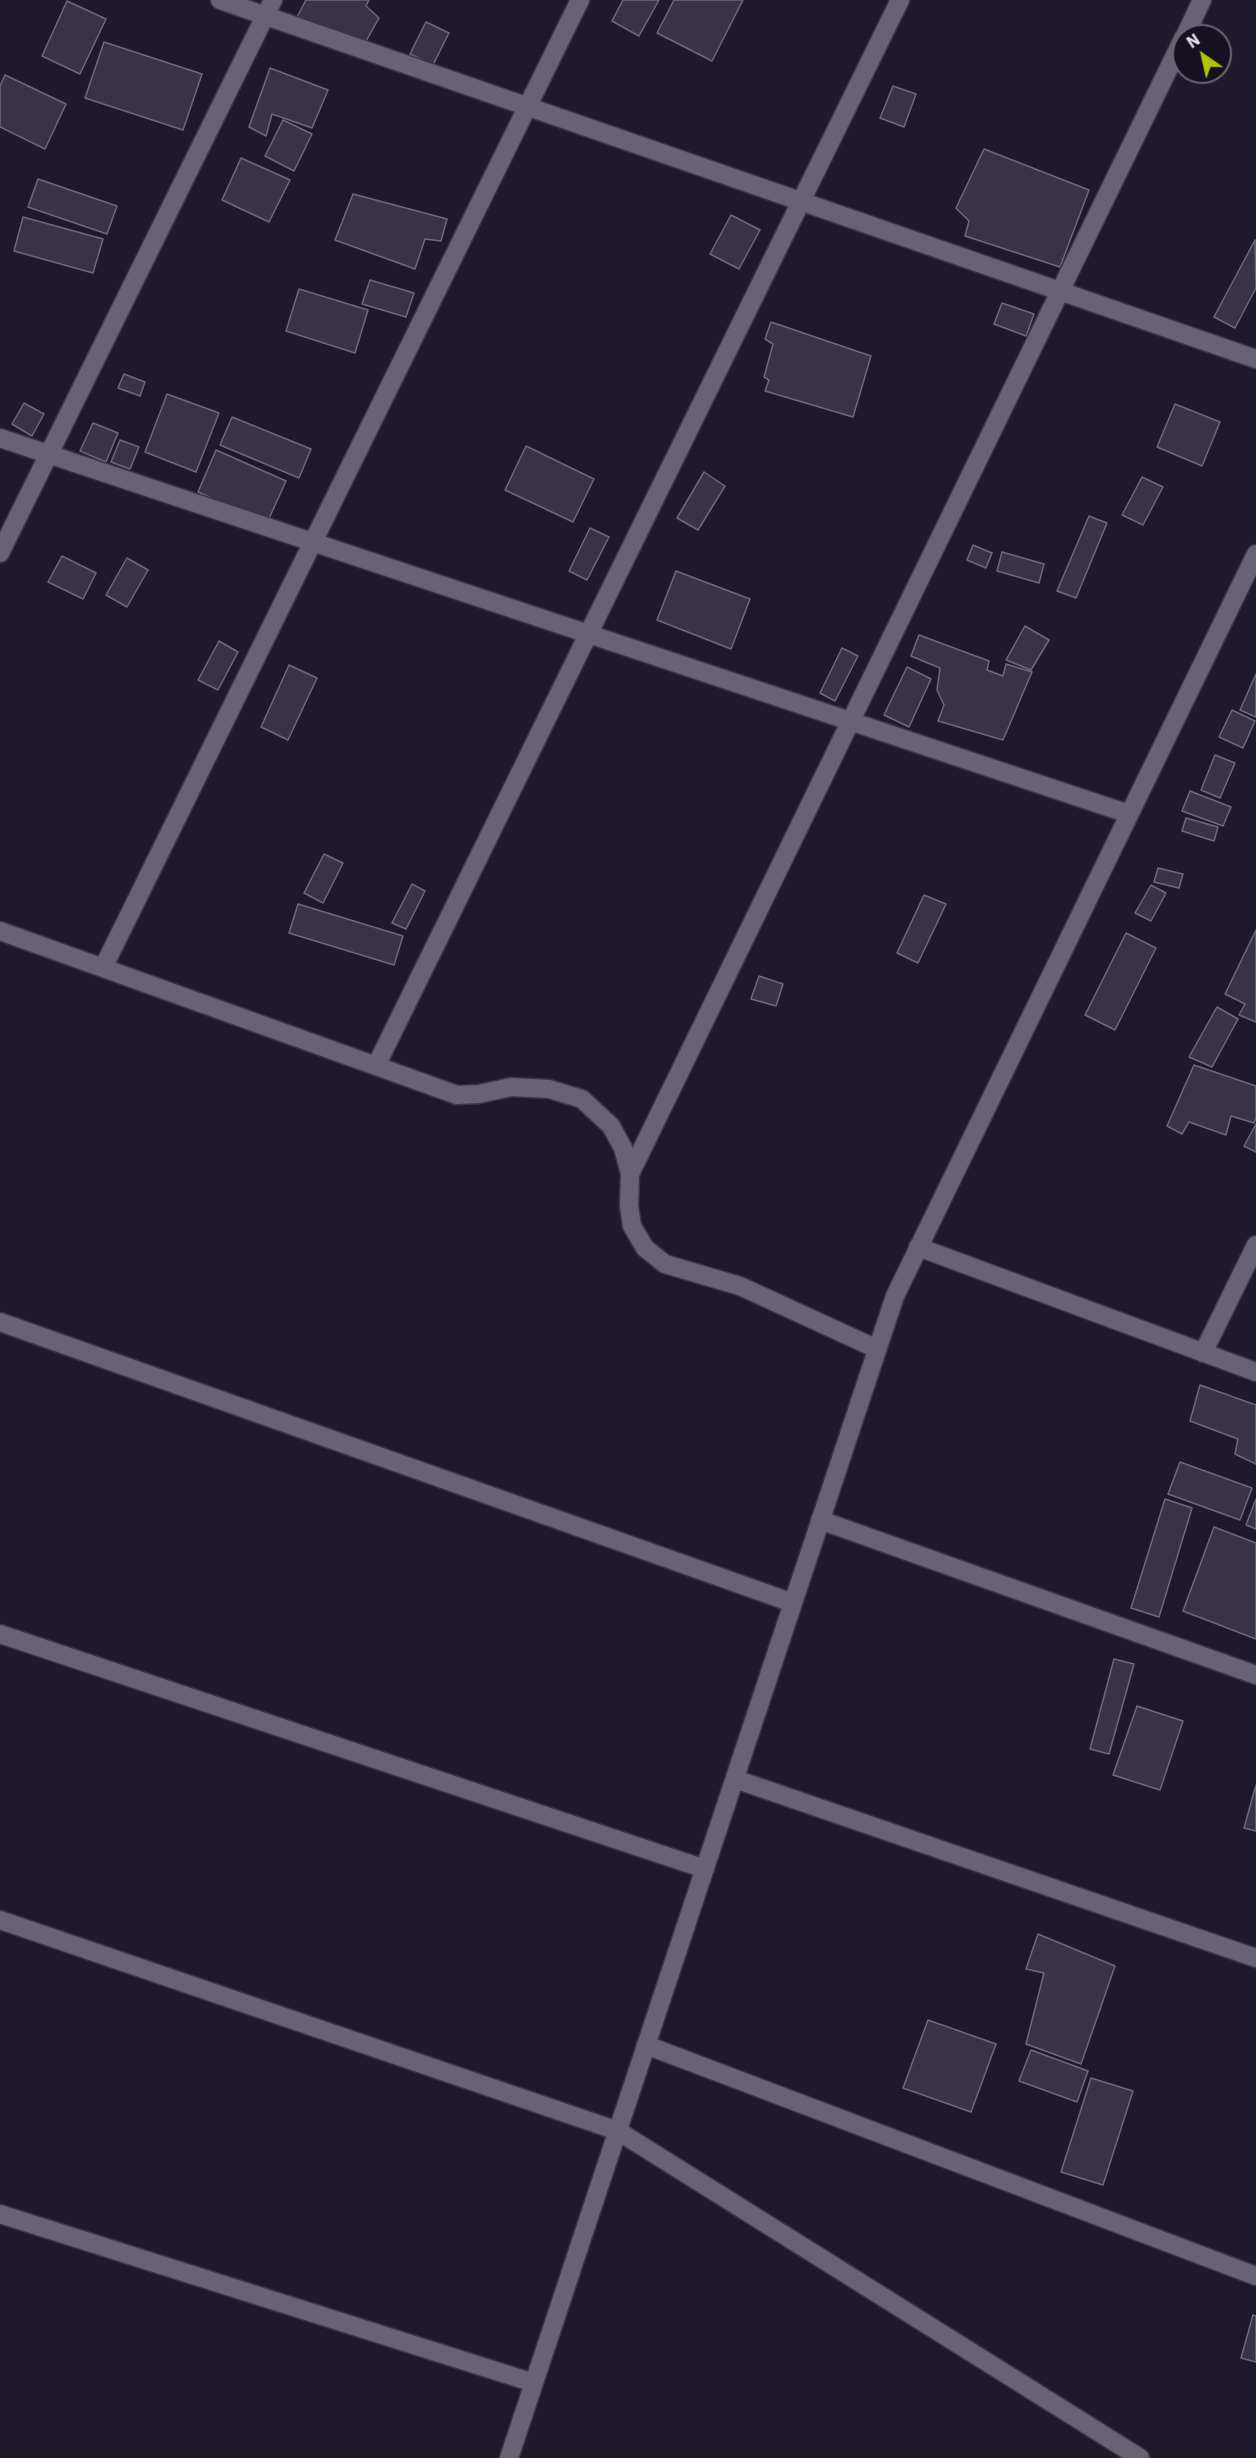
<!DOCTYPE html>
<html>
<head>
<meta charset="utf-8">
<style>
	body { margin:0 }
	#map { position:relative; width:1256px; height:2458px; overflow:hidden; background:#1f1a29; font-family:"IBM Plex Sans",sans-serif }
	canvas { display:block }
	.north { position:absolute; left:1172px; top:24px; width:60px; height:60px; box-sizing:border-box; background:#16111f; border:2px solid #6a6572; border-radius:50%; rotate:326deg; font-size:16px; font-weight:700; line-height:24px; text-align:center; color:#e7e3ee }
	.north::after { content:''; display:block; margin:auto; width:21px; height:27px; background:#afc504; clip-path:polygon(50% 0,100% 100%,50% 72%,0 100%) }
</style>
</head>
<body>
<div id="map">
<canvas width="1256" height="2458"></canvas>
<div class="north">N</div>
</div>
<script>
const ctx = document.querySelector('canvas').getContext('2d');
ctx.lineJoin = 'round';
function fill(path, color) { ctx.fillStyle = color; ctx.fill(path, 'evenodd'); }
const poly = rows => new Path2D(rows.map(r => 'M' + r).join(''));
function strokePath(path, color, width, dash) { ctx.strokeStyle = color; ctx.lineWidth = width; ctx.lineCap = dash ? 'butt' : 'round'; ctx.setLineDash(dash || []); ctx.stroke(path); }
const building = poly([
	[306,0,369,0,366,6,379,18,365,43,296,19,306,0],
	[623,0,659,0,639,36,612,21,623,0],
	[674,0,743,0,712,61,657,33,674,0],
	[67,1,106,19,80,74,42,56,67,1],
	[426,22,449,33,433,65,410,54,426,22],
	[104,42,202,74,183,130,85,98,104,42],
	[270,68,328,90,312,128,272,114,266,136,249,127,270,68],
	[5,75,66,104,45,149,0,127,0,86,5,75],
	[893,86,916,94,904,127,880,118,893,86],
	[283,120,312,134,294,171,265,156,283,120],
	[984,149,1089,190,1060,267,965,236,969,221,956,208,984,149],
	[241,158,290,180,269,222,222,200,241,158],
	[38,179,117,206,107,234,28,207,38,179],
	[353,194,447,219,441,241,425,239,415,269,335,240,353,194],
	[731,215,760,230,739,269,710,254,731,215],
	[23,217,103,239,93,273,14,251,23,217],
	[1255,240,1256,288,1235,328,1214,317,1255,240],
	[370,280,414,293,406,317,362,304,370,280],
	[299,289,368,310,355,353,286,331,299,289],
	[1002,303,1034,314,1026,336,994,324,1002,303],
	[771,322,871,356,853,417,765,391,769,380,764,377,773,344,765,339,771,322],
	[124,374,145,382,140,396,118,388,124,374],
	[167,394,219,413,196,472,145,452,167,394],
	[24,403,44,414,32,436,12,424,24,403],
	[1175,404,1220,422,1202,466,1157,447,1175,404],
	[232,417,311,449,299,478,220,445,232,417],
	[93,423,118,433,106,462,80,451,93,423],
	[120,440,139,447,130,469,111,462,120,440],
	[526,446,594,479,573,522,505,490,526,446],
	[216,450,286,481,267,523,198,492,216,450],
	[704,472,725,486,698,530,677,518,704,472],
	[1142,477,1163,487,1143,525,1122,515,1142,477],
	[1089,516,1107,523,1076,598,1057,591,1089,516],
	[590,528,609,537,587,580,569,571,590,528],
	[973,545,992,553,986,568,967,560,973,545],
	[1002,552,1044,564,1039,583,997,571,1002,552],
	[62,556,96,573,83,599,48,582,62,556],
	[127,558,148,570,127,607,106,595,127,558],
	[676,571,750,599,731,649,657,620,676,571],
	[1025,626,1049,640,1031,670,1006,660,1025,626],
	[919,635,989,661,987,670,1003,676,1006,664,1032,672,1003,740,938,721,944,705,937,690,940,668,911,656,919,635],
	[219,641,238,652,218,690,198,680,219,641],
	[842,648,858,656,835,701,820,693,842,648],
	[289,665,317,678,288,740,261,727,289,665],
	[907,667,931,679,909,727,884,715,907,667],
	[1256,674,1256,717,1240,710,1256,674],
	[1232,710,1255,721,1243,748,1219,737,1232,710],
	[1215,755,1235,763,1220,798,1201,790,1215,755],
	[1190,791,1231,807,1223,826,1182,811,1190,791],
	[1186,818,1218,827,1214,841,1182,831,1186,818],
	[324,854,343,863,323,903,304,893,324,854],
	[1158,868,1183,874,1179,888,1154,882,1158,868],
	[412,884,425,891,406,929,392,923,412,884],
	[1151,885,1166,893,1151,921,1135,913,1151,885],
	[924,895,946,904,918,963,897,953,924,895],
	[298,904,403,936,394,965,289,933,298,904],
	[1256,930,1256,1022,1239,1015,1245,1004,1225,994,1256,930],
	[1126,933,1156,948,1115,1030,1085,1015,1126,933],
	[759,976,783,984,776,1006,751,999,759,976],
	[1217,1007,1238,1019,1212,1067,1189,1057,1217,1007],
	[1194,1065,1256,1086,1256,1118,1254,1123,1231,1116,1226,1135,1189,1122,1182,1134,1167,1126,1194,1065],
	[1256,1124,1256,1152,1244,1146,1256,1124],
	[1200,1385,1256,1405,1256,1464,1235,1454,1238,1439,1190,1421,1200,1385],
	[1180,1462,1252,1488,1240,1520,1168,1494,1180,1462],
	[1165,1499,1192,1508,1159,1617,1131,1608,1165,1499],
	[1256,1499,1256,1529,1246,1525,1256,1499],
	[1214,1527,1256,1543,1256,1639,1183,1611,1214,1527],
	[1114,1659,1134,1664,1109,1754,1090,1749,1114,1659],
	[1137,1706,1183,1721,1160,1790,1113,1775,1137,1706],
	[1256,1785,1256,1831,1244,1828,1256,1785],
	[1038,1934,1115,1966,1081,2064,1026,2044,1044,1973,1026,1969,1038,1934],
	[928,2020,996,2044,971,2112,903,2088,928,2020],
	[1031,2050,1088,2071,1077,2102,1019,2081,1031,2050],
	[1091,2078,1133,2091,1103,2185,1061,2172,1091,2078],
	[1253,2315,1256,2316,1256,2362,1241,2358,1253,2315]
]);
fill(building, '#393343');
strokePath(building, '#70697c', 1.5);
const minor = poly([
	[220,0,1256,359],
	[1185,36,1202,0],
	[0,438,1129,814],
	[0,553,273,0],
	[0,931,457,1095,479,1094,511,1087,549,1089,582,1099,611,1126,623,1148,630,1174,629,1206,632,1226,645,1248,665,1264,740,1286,877,1349],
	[103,968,580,0],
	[376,1066,900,0],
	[630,1174,1184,37],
	[918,1247,1256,1372],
	[0,1322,793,1603],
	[1203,1353,1256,1245],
	[820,1520,1256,1675],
	[0,1634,705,1869],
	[735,1779,1256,1958],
	[0,1920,618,2131,1140,2458],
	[646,2045,1256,2276],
	[0,2214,534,2383],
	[509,2458,895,1296,1256,554]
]);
strokePath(minor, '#3a3642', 21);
strokePath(minor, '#686275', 18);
</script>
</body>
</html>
